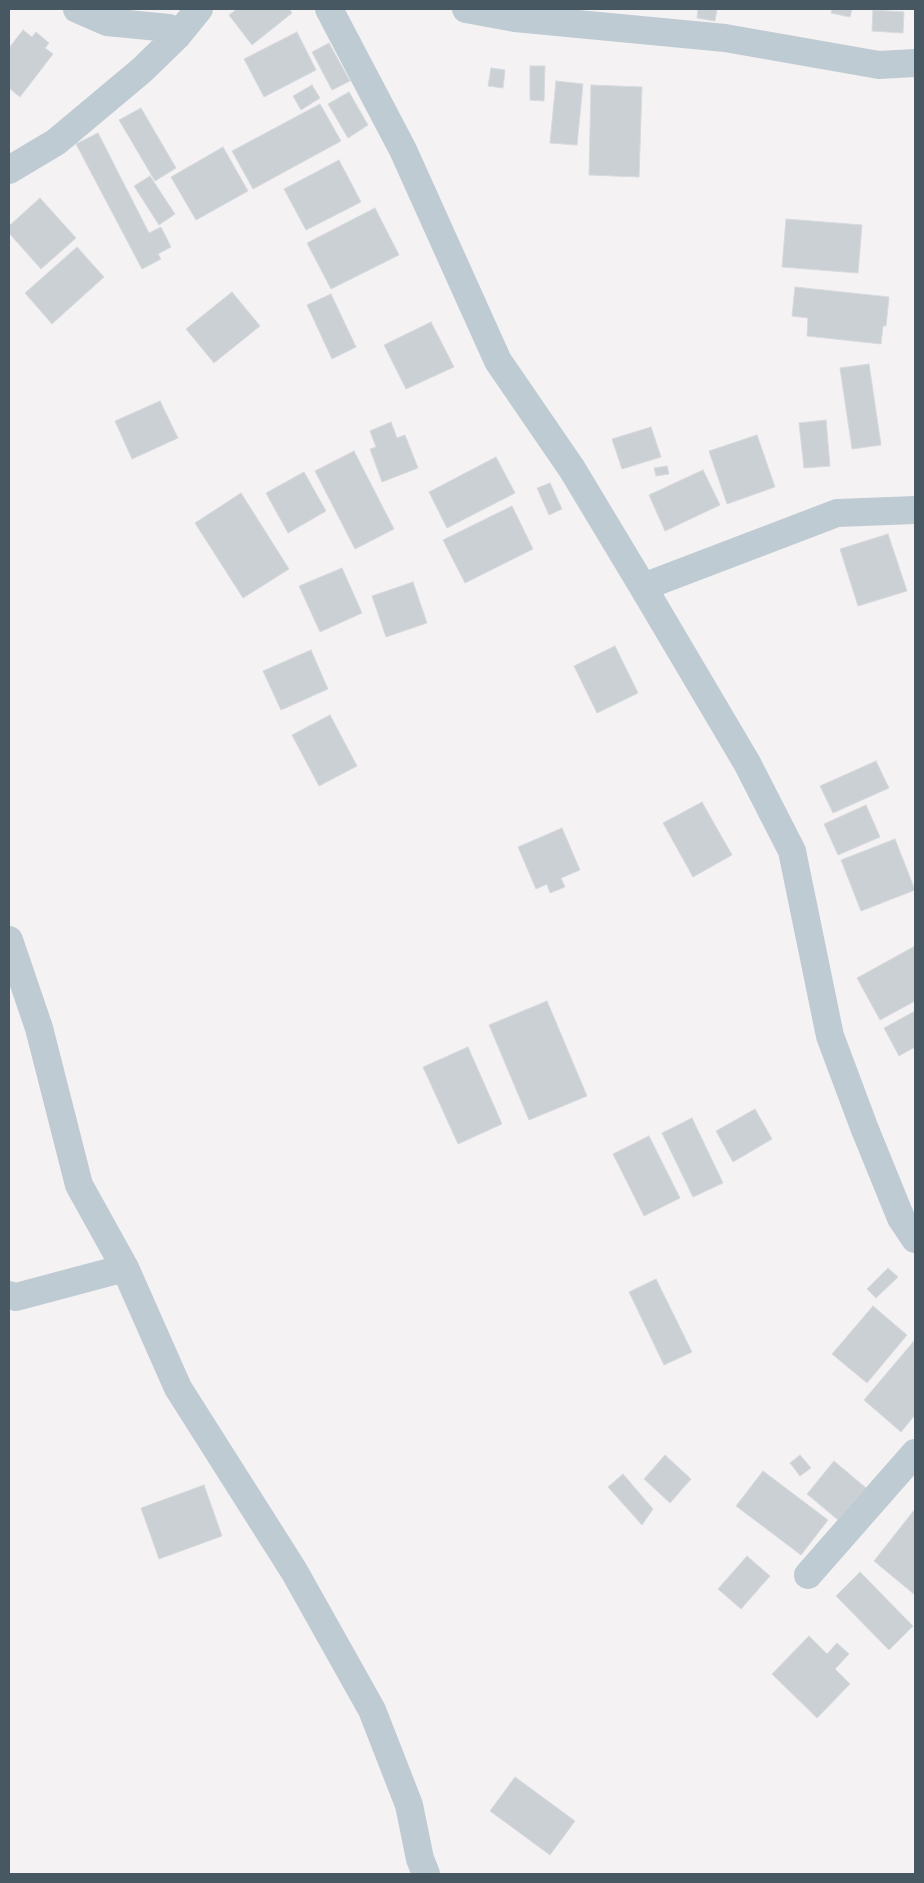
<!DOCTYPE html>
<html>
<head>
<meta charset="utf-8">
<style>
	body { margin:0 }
	#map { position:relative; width:924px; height:1883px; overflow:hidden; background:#f5f2f3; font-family:"Sofia Sans Condensed",sans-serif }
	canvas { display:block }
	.frame { position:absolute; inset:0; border:10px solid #475863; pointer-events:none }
</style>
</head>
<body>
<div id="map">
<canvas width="924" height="1883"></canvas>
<div class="frame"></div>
</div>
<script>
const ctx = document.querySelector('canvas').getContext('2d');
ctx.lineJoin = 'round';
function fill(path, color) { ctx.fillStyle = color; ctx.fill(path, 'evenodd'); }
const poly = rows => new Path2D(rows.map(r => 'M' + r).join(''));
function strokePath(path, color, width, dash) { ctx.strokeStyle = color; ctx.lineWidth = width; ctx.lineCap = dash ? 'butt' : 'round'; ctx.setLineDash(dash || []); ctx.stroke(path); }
const building = poly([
	[237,9,289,9,292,13,252,45,229,15,237,9],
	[698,9,717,9,715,21,697,18,698,9],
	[832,9,852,9,850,17,831,13,832,9],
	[873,10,904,12,903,33,872,31,873,10],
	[23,30,32,37,36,32,49,43,45,48,53,54,20,97,9,88,9,48,23,30],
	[297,32,316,70,264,97,244,59,297,32],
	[329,43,350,81,332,90,312,52,329,43],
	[530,66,545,66,544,101,530,100,530,66],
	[491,68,505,70,503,88,488,86,491,68],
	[556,81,583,84,577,145,550,143,556,81],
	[312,85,320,98,301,110,293,96,312,85],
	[591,85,642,87,639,177,589,175,591,85],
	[349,92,368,125,348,138,328,104,349,92],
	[320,104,341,141,253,189,232,151,320,104],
	[141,108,176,168,155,181,119,120,141,108],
	[98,133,149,233,161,227,171,247,158,254,161,259,142,269,76,144,98,133],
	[223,147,248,191,196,220,171,177,223,147],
	[339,160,361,202,306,230,284,189,339,160],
	[150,176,175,214,159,225,134,186,150,176],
	[40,198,76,238,41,269,9,233,9,226,40,198],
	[375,208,399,255,331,289,307,243,375,208],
	[786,219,862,225,858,273,782,267,786,219],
	[77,247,104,277,52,324,25,293,77,247],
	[795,287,889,297,886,326,883,326,881,344,807,336,808,318,792,316,795,287],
	[232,292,260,326,214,363,186,329,232,292],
	[331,294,356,347,332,359,307,305,331,294],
	[431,322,454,367,406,389,384,345,431,322],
	[869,364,881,445,852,449,840,368,869,364],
	[160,401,178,438,132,459,115,421,160,401],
	[826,420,830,466,804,468,799,423,826,420],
	[391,422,397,438,405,435,418,468,382,482,370,449,376,447,370,431,391,422],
	[651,427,661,457,622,469,612,439,651,427],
	[757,435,775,487,727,504,709,451,757,435],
	[354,451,394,529,355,549,315,471,354,451],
	[496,457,515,493,447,528,429,492,496,457],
	[667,466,669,474,656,476,654,468,667,466],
	[703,470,720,505,665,531,649,495,703,470],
	[304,472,326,511,288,533,266,493,304,472],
	[550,483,562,509,549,515,537,488,550,483],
	[241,493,289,569,243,598,195,523,241,493],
	[512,506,533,549,465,583,443,540,512,506],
	[888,534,907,591,858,606,840,549,888,534],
	[342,568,362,613,320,632,299,586,342,568],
	[413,582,427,623,386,637,372,596,413,582],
	[615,646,638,693,597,713,574,666,615,646],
	[311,650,328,689,281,710,263,671,311,650],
	[330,715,357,766,319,786,292,735,330,715],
	[876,761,889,788,833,813,820,786,876,761],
	[702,802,732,855,693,877,663,823,702,802],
	[866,805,880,837,838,855,824,824,866,805],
	[562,828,580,870,561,878,565,887,550,893,547,884,536,889,518,847,562,828],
	[895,839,915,890,861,911,841,860,895,839],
	[915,946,915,1001,880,1020,857,978,915,946],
	[547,1001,587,1096,529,1120,489,1025,547,1001],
	[915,1011,915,1047,899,1056,884,1028,915,1011],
	[468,1047,502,1124,458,1144,423,1067,468,1047],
	[755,1109,772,1139,733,1162,716,1131,755,1109],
	[692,1118,723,1183,693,1197,662,1133,692,1118],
	[649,1136,680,1198,644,1216,613,1154,649,1136],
	[888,1268,898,1277,876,1298,867,1289,888,1268],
	[656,1279,692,1352,664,1365,629,1292,656,1279],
	[873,1306,907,1335,867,1383,832,1354,873,1306],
	[914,1341,915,1415,901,1432,864,1400,914,1341],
	[665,1455,691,1479,670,1503,644,1479,665,1455],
	[800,1455,811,1468,800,1476,790,1463,800,1455],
	[834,1461,866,1488,838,1520,807,1494,834,1461],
	[763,1471,828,1520,801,1555,736,1506,763,1471],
	[623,1474,653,1509,642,1525,608,1487,623,1474],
	[204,1485,222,1536,159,1559,141,1508,204,1485],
	[915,1509,915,1595,874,1561,915,1509],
	[747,1556,770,1576,741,1609,718,1589,747,1556],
	[860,1572,913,1626,889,1650,836,1596,860,1572],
	[809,1636,827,1654,837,1643,849,1654,835,1669,850,1684,817,1718,772,1674,809,1636],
	[515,1777,575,1821,550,1855,490,1811,515,1777]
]);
fill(building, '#cbd0d5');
strokePath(building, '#d6d9de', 1);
strokePath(poly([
	[77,9,107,22,169,28,177,36],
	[329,9,403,150,498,361,572,469,643,587,747,763,792,851,830,1036,864,1127,901,1218,915,1239],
	[9,170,56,142,142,70,177,36,199,9],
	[643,587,837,513,915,510],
	[9,940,39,1028,79,1185,125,1268,178,1388,294,1571,372,1710,409,1805,420,1859,426,1874],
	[9,1295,16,1297,125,1268],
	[808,1575,915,1453]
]), '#bfcbd3', 28);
strokePath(poly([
	[466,9,515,18,725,38,879,65,915,63]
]), '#bfcbd3', 28);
</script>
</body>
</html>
